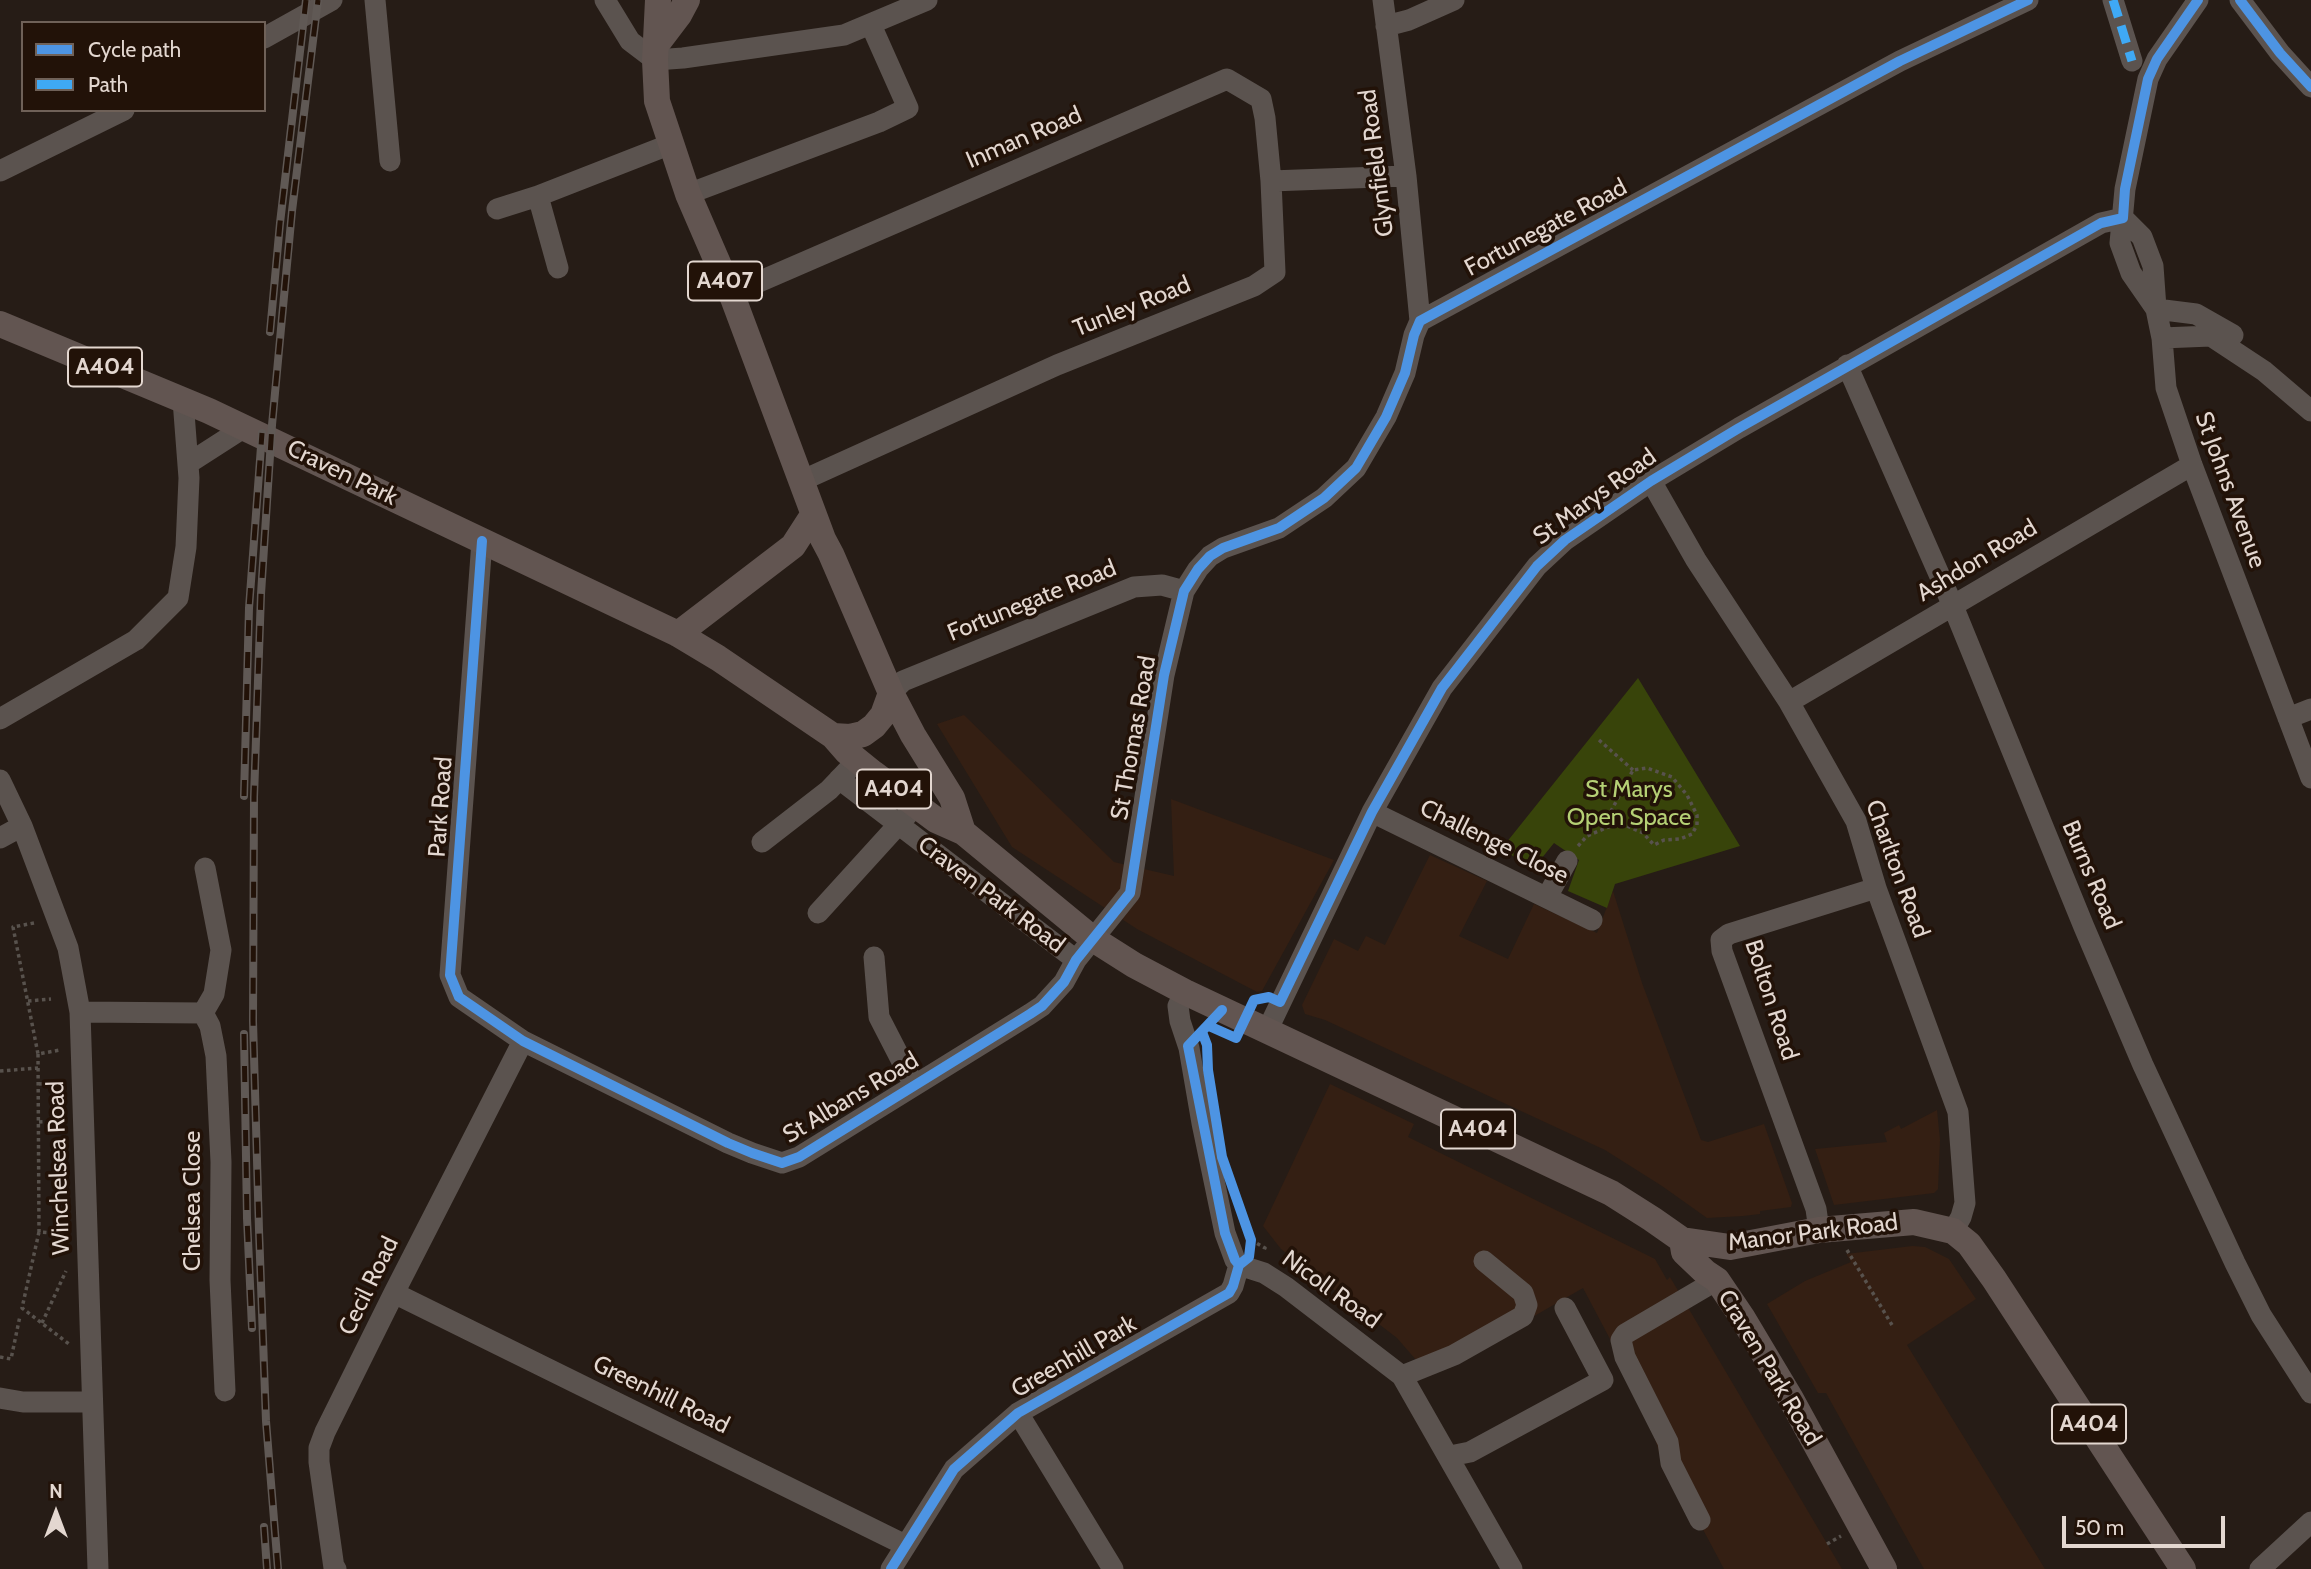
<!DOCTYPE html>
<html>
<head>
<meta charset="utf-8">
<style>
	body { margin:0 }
	#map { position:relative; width:2311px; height:1569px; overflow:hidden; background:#261c16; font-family:Cabin,sans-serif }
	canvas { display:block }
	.legend { position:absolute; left:21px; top:21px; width:245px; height:91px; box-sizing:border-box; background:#221208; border:2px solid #6f6158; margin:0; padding:9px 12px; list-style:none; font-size:21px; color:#e3d7d0 }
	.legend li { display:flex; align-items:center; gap:14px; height:35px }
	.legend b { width:35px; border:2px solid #6f6158 }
	.north { position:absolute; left:21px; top:1478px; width:70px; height:70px; -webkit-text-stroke:5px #221208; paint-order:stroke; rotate:0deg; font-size:19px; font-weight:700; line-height:28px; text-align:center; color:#e3d7d0 }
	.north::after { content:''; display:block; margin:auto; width:24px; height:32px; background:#e3d7d0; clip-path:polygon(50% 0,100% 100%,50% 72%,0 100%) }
	.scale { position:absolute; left:2062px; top:1516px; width:163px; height:32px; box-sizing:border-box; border:4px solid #e3d7d0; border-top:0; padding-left:9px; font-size:21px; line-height:24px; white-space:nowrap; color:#e3d7d0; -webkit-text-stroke:5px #221208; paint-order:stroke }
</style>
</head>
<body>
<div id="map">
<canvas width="2311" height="1569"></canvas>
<ul class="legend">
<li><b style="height:9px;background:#4d94e3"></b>Cycle path</li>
<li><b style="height:9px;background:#3fa9f5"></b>Path</li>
</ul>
<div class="north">N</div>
<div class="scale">50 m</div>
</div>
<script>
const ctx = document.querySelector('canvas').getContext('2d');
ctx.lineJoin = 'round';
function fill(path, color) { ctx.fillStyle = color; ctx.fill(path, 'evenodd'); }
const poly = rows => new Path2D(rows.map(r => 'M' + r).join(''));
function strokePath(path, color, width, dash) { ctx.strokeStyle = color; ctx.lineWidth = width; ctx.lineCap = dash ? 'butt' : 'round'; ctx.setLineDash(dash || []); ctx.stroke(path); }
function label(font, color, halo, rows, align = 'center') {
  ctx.font = font + ' Cabin,sans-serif'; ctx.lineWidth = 7; ctx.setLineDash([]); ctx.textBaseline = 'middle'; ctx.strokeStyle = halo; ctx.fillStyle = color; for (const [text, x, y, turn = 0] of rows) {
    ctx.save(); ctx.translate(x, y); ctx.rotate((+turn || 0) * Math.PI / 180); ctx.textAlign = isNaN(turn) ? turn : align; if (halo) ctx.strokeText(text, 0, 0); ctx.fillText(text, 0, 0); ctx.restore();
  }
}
fill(poly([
	[964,715,1114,862,1174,876,1171,799,1334,860,1262,991,1257,992,1137,929,1012,847,937,724],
	[1430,855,1487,881,1459,936,1508,959,1534,904,1597,933,1613,891,1642,983,1701,1140,1708,1142,1764,1124,1792,1203,1791,1207,1760,1211,1760,1214,1743,1216,1707,1218,1662,1186,1605,1150,1325,1020,1305,1014,1302,1005,1334,939,1358,951,1366,936,1385,945],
	[1330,1084,1414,1124,1408,1137,1655,1259,1667,1280,1670,1277,1842,1569,1724,1569,1681,1488,1665,1471,1654,1436,1628,1373,1583,1288,1430,1376,1397,1338,1281,1249,1263,1226],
	[1937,1110,1940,1140,1938,1189,1934,1193,1834,1205,1815,1149,1887,1142,1884,1133,1899,1125,1901,1129],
	[1912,1246,1925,1247,1949,1259,1976,1299,1907,1345,2045,1569,1924,1569,1826,1393,1818,1393,1767,1304,1805,1281,1851,1262,1846,1254]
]), '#341f13');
fill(poly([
	[1638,678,1740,846,1615,884,1607,908,1568,891,1579,860,1554,843,1537,864,1529,868,1502,848]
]), '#38440a');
strokePath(poly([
	[1599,740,1633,770],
	[1578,846,1587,836,1613,825,1627,826,1643,833,1654,845,1664,840,1680,839,1692,834,1697,825,1697,815,1687,795,1672,777,1647,768,1633,770,1602,828],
	[34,923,13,927,38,1054,60,1050],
	[28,1001,51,999],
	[38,1054,39,1232,66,1234],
	[0,1071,38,1068],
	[39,1084,61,1083],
	[39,1122,62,1121],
	[39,1232,22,1308,69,1344],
	[1251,1240,1265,1248,1264,1250],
	[1847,1250,1892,1325],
	[42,1323,66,1271],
	[0,1357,11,1359,20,1316],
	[1827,1544,1841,1536]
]), '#58524d', 3.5, [3.5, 3.5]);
strokePath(poly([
	[375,0,390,161],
	[605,0,630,41,655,60,683,58,844,35,927,0],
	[1383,0,1406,176,1420,321],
	[2113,0,2132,61],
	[2198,0,2157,59,2148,79,2125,189,2120,243,2131,273,2156,309,2162,338,2166,388,2192,465,2311,778],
	[2240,0,2280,53,2311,87],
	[1386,26,1409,20,1454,0],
	[264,38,332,0],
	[0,171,124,110],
	[1271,181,1406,176],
	[688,194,879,122,908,108,871,25],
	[497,209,538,196],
	[2123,218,2142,237,2153,266,2156,308],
	[558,268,538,196,671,144],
	[733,298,747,287,1227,79,1261,99,1265,118,1271,181,1275,272,1254,286,1057,365,801,481],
	[2156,309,2196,314,2233,335],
	[2162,338,2211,336,2264,371,2311,411],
	[1847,365,1953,606,2084,927,2143,1065,2235,1263,2261,1315,2311,1393],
	[189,463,245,427],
	[1651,481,1696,560,1789,702,1856,821,1876,888,1958,1112,1965,1203,1961,1217,1953,1231],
	[482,541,450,975,459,997,523,1041,728,1143,752,1153,782,1163,799,1157,1030,1014,1042,1006,1064,982,1076,960,1130,893,1164,675,1184,591,1198,569,1210,556,1223,548,1279,528,1324,498,1356,468,1386,417,1405,373,1414,335,1420,321,1900,61,2028,0],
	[891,693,903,681,1134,587,1162,585,1184,591],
	[1789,702,2192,465],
	[2288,718,2311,709],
	[0,719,136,640,178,598,186,547,189,478,183,400],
	[839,779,1076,960],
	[0,780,22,826,68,948,80,1012,98,1569],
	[1372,812,1592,920],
	[0,838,22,826],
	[762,842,829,790,849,769],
	[1547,897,1567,861],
	[818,913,908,814],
	[874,957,879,1017,914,1085],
	[1185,992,1178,1006,1180,1021,1189,1048,1202,1123,1225,1233,1235,1260,1239,1265,1264,1273,1286,1287,1402,1376,1512,1569],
	[80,1012,203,1013],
	[203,1013,210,1026,216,1056,221,1162,220,1280,225,1391],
	[203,1013,214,994,221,950,205,868],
	[1267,1031,1372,812,1442,688,1537,566,1565,540,1651,481,1739,428,2101,223,2123,218],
	[1819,1230,1816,1209,1722,951,1721,940,1729,934,1876,888],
	[394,1293,905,1545],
	[1402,1376,1454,1355,1523,1316,1527,1305,1523,1293,1484,1261],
	[0,1398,23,1402,92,1402],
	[1018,1413,1113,1569],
	[1450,1456,1470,1452,1603,1380,1565,1308],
	[1700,1520,1671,1463,1668,1442,1625,1357,1621,1340,1625,1334,1717,1280],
	[336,1569,334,1568,319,1462,319,1448,325,1432,394,1293,523,1041],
	[891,1569,954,1469,1018,1413,1229,1293,1233,1286,1239,1265],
	[2260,1569,2311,1522]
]), '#5b534f', 21);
strokePath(poly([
	[658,0,655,60,657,101,688,194,733,298,823,539,831,554,891,693,913,735,952,798,963,832],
	[657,44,679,15,687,0],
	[0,324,209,411,678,634,718,658,833,736,847,752,873,773,936,820,963,832,1093,939,1134,965,1185,992,1611,1193,1652,1219,1682,1240,1684,1252,1705,1272,1717,1280,1742,1317,1791,1399,1884,1569],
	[678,634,793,546,813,515],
	[833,736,850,737,863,734,874,726,883,715,891,693],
	[1682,1240,1730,1247,1819,1230,1914,1222,1953,1231,1969,1244,1994,1279,2183,1569]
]), '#625551', 26);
const rail = poly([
	[270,332,280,223,306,0],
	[244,796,249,608,262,433],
	[244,1034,247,1218,252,1328],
	[264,1527,267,1569],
	[278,1569,266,1421,259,1230,253,1021,254,797,261,594,272,425,292,211,318,0]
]);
strokePath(rail, '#605955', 8);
strokePath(rail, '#221208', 5, [16]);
strokePath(poly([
	[2113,0,2132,61]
]), '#3fa9f5', 9, [18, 9]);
strokePath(poly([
	[2240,0,2280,53,2311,87],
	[482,541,450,975,459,997,523,1041,728,1143,752,1153,782,1163,799,1157,1030,1014,1042,1006,1064,982,1076,960,1130,893,1164,675,1184,591,1198,569,1210,556,1223,548,1279,528,1324,498,1356,468,1386,417,1405,373,1414,335,1420,321,1900,61,2028,0],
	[1222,1010,1188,1046,1225,1233,1235,1260,1239,1265],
	[1209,1026,1236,1038,1254,1000,1269,997,1280,1002,1372,812,1442,688,1537,566,1565,540,1651,481,1739,428,2101,223,2123,218,2125,189,2148,79,2157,59,2198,0],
	[1202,1032,1207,1045,1208,1070,1222,1157,1251,1240,1249,1257,1239,1265],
	[891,1569,954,1469,1018,1413,1229,1293,1233,1286,1239,1265]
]), '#4d94e3', 10);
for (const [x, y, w] of [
	[725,281,74],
	[105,367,74],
	[894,789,74],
	[1478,1129,74],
	[2089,1424,74]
]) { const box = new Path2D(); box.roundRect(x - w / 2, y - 19.5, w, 39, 5); ctx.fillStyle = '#221208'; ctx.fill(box); strokePath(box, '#e3d7d0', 2); }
label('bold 23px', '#e3d7d0', null, [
	["A407",725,281],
	["A404",105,367],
	["A404",894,789],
	["A404",1478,1129],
	["A404",2089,1424]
]);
label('24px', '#e3d7d0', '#221208', [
	["Inman Road",1024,138,-23],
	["Glynfield Road",1377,163,-97],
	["Fortunegate Road",1546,228,-28],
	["Tunley Road",1132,307,-22],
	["Craven Park",342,473,26],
	["St Johns Avenue",2230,490,70],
	["St Marys Road",1595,497,-36],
	["Ashdon Road",1977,561,-31],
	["Fortunegate Road",1032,601,-22],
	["St Thomas Road",1134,738,-80],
	["Park Road",441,807,-86],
	["Challenge Close",1494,842,26],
	["Charlton Road",1897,869,70],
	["Burns Road",2091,875,67],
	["Craven Park Road",991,895,37],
	["Bolton Road",1771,1000,72],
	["St Albans Road",851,1098,-31],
	["Winchelsea Road",59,1168,-92],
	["Chelsea Close",193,1201,-90],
	["Manor Park Road",1813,1233,-7],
	["Cecil Road",369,1286,-64],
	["Nicoll Road",1331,1290,36],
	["Greenhill Park",1074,1357,-30],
	["Craven Park Road",1769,1368,59],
	["Greenhill Road",661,1395,26]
]);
label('24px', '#b5d075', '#221208', [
	["St Marys",1629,790],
	["Open Space",1629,818]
]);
</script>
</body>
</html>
